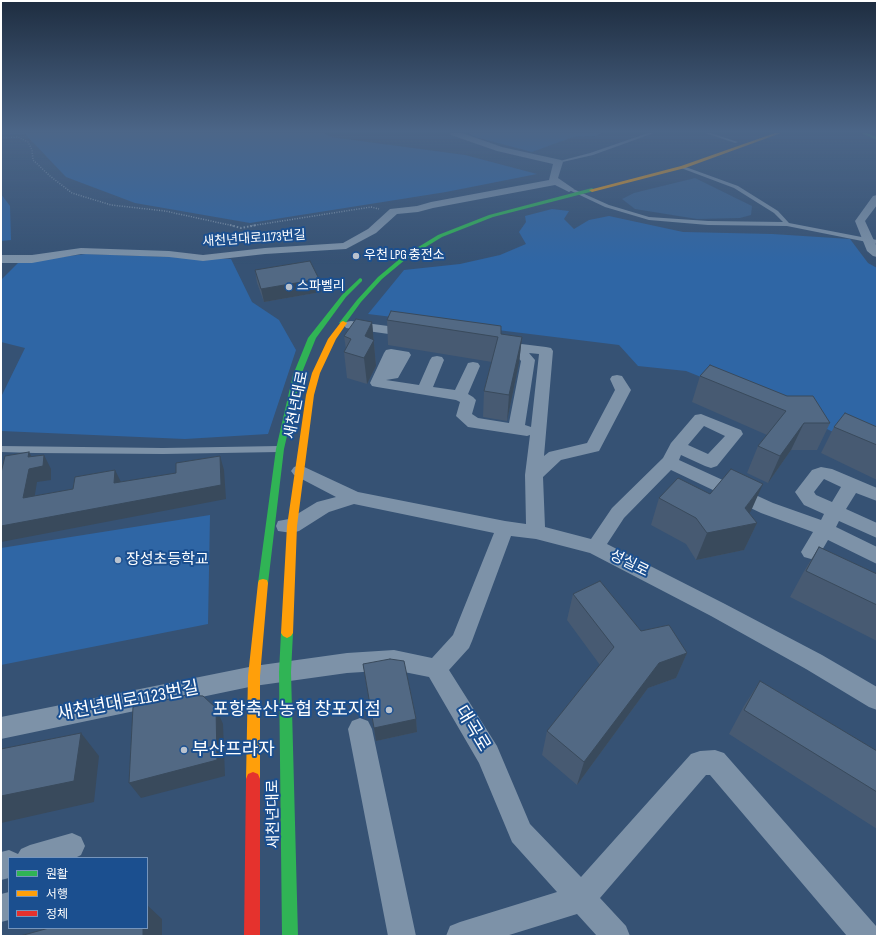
<!DOCTYPE html>
<html>
<head>
<meta charset="utf-8">
<style>
	body { margin:0 }
	#map { position:relative; width:878px; height:937px; overflow:hidden; background:#365274; font-family:"Sofia Sans Condensed","Noto Sans KR",sans-serif }
	canvas { display:block }
	.frame { position:absolute; inset:0; border:2px solid #fff; pointer-events:none }
	.legend { position:absolute; left:8px; top:857px; width:140px; height:72px; box-sizing:border-box; background:#1b4f8f; border:1px solid #7695bc; margin:0; padding:5px 7px; list-style:none; font-size:12px; color:#fff }
	.legend li { display:flex; align-items:center; gap:8px; height:20px }
	.legend b { width:20px; border:1px solid #7695bc }
</style>
</head>
<body>
<div id="map">
<canvas width="878" height="937"></canvas>
<div class="frame"></div>
<ul class="legend">
<li><b style="height:5px;background:#30b455"></b>원활</li>
<li><b style="height:5px;background:#ff9f0a"></b>서행</li>
<li><b style="height:5px;background:#e5322d"></b>정체</li>
</ul>
</div>
<script>
const ctx = document.querySelector('canvas').getContext('2d');
ctx.lineJoin = 'round';
function fill(path, color) { ctx.fillStyle = color; ctx.fill(path, 'evenodd'); }
const poly = rows => new Path2D(rows.map(r => 'M' + r).join(''));
function strokePath(path, color, width, dash) { ctx.strokeStyle = color; ctx.lineWidth = width; ctx.lineCap = dash ? 'butt' : 'round'; ctx.setLineDash(dash || []); ctx.stroke(path); }
function label(font, color, halo, rows, align = 'center') {
  ctx.font = font + ' "Sofia Sans Condensed","Noto Sans KR",sans-serif'; ctx.lineWidth = 4; ctx.setLineDash([]); ctx.textBaseline = 'middle'; ctx.strokeStyle = halo; ctx.fillStyle = color; for (const [text, x, y, turn = 0] of rows) {
    ctx.save(); ctx.translate(x, y); ctx.rotate((+turn || 0) * Math.PI / 180); ctx.textAlign = isNaN(turn) ? turn : align; if (halo) ctx.strokeText(text, 0, 0); ctx.fillText(text, 0, 0); ctx.restore();
  }
}
fill(poly([
	[1,133,325,133,331,137,465,155,537,174,446,192,250,223,135,203,66,177,25,134,1,135],
	[468,133,603,133,596,136,573,137,532,152,475,137],
	[1,194,10,206,11,240,1,241],
	[552,209,569,211,564,219,574,229,589,220,609,216,683,232,772,234,850,239,868,263,877,268,877,453,804,418,686,371,638,366,619,345,368,314,404,270,460,264,500,255,526,244,519,232,526,222,525,216],
	[86,254,231,259,252,302,279,320,296,350,268,434,185,439,1,431,1,397,25,348,1,342,1,280,19,262],
	[210,515,208,624,1,665,1,548]
]), '#2f66a5');
fill(poly([
	[695,178,752,206,751,215,740,218,697,219,635,209,622,199,634,193]
]), '#3b618d');
strokePath(poly([
	[1,138,18,137,28,142,32,150,33,160,50,176,72,193,111,205,165,211,234,226],
	[250,226,371,207,379,209]
]), '#7d92a8', 1.5, [1, 1.5]);
strokePath(poly([
	[230,225,241,228,257,225]
]), '#7d92a8', 2, [1.5, 2]);
fill(poly([
	[648,133,654,133,593,155,558,163,556,162,590,153,648,133],
	[705,133,711,133,738,142,735,143,705,133],
	[683,166,738,186,778,211,789,223,877,240,877,244,787,226,708,225,649,220,605,207,567,189,571,188,609,205,649,217,708,221,783,222,774,213,734,188,681,168,681,167,683,166],
	[1,446,163,448,279,446,283,449,279,452,163,454,35,453,1,452,1,446]
]), '#7d92a8');
fill(poly([
	[450,133,462,133,502,147,561,160,563,162,558,178,574,189,569,192,555,185,433,208,418,212,397,214,376,233,346,249,265,254,203,261,169,257,81,254,32,263,1,263,1,255,32,255,81,248,169,251,203,255,265,248,343,243,368,229,390,209,417,206,431,202,549,180,553,164,497,151,451,135,450,133],
	[877,195,877,205,865,221,877,247,877,257,873,256,867,251,855,221,873,196,877,195],
	[351,321,410,329,415,330,417,333,415,336,410,337,346,328,344,325,346,322,351,321],
	[497,341,546,347,551,348,553,351,544,456,549,452,587,443,615,390,610,379,612,376,617,375,622,376,631,390,599,451,561,460,543,477,545,527,591,539,612,508,663,458,671,443,695,415,701,414,741,430,743,434,717,466,711,468,705,466,681,455,679,460,773,503,821,520,824,514,804,505,795,492,812,470,821,467,832,469,877,488,877,501,856,493,846,509,877,523,877,538,839,521,836,527,877,547,877,564,828,540,818,557,811,559,804,557,801,552,813,532,761,513,671,470,624,518,607,544,725,604,822,655,877,687,877,710,869,707,806,669,711,616,590,553,536,539,511,536,472,641,469,648,449,670,497,746,530,824,581,877,691,754,700,751,715,750,724,753,876,926,877,936,847,936,710,775,706,775,600,898,626,926,630,936,597,936,577,914,506,936,446,936,450,926,460,922,557,892,512,842,479,763,429,677,394,670,347,673,254,686,1,739,1,717,254,666,347,653,394,650,432,658,453,635,494,533,354,504,329,512,299,531,292,533,278,531,276,526,278,521,289,519,317,502,336,497,294,475,291,471,294,467,300,465,358,492,505,521,526,524,525,475,530,435,527,436,468,427,456,416,460,402,456,400,377,387,372,386,370,383,384,353,386,350,391,349,409,352,411,355,398,378,386,380,419,385,430,360,432,357,437,356,442,357,444,360,433,387,455,390,468,363,473,362,478,363,480,366,468,394,473,397,476,400,472,414,478,418,509,423,521,361,515,354,515,351,492,348,490,345,492,342,497,341],
	[529,353,539,354,531,427,525,425,535,360,529,353],
	[704,426,725,436,708,454,688,445,704,426],
	[824,479,841,487,832,502,816,495,814,492,824,479],
	[360,718,368,721,372,729,416,936,388,936,348,729,352,721,360,718],
	[72,833,81,837,85,846,81,855,75,858,9,858,9,878,1,880,1,852,9,850,18,854,21,849,30,845,72,833],
	[9,892,9,920,1,922,1,894,9,892]
]), '#7d92a8');
fill(poly([
	[861,133,867,133,877,137,877,140,861,133],
	[592,188,595,190,594,191,493,217,442,237,406,259,382,279,361,302,345,324,343,325,339,323,357,300,378,277,402,257,438,235,489,215,592,188],
	[360,278,362,279,362,281,346,297,316,338,301,375,284,449,268,583,267,586,263,587,259,586,258,583,276,449,293,375,308,338,342,295,360,278],
	[287,628,291,630,293,633,291,672,298,936,282,936,279,672,281,633,283,630,287,628]
]), '#30b455');
fill(poly([
	[775,133,781,133,685,168,592,192,589,190,681,166,775,133],
	[343,321,347,323,336,339,320,373,314,395,297,526,293,633,291,636,287,638,283,636,281,633,287,526,306,395,312,373,328,339,341,322,343,321],
	[263,579,267,580,268,583,260,676,260,779,258,784,253,786,248,784,246,779,248,676,258,583,259,580,263,579]
]), '#ff9f0a');
fill(poly([
	[253,772,258,774,260,779,260,936,244,936,246,779,248,774,253,772]
]), '#e5322d');
fill(poly([
	[255,270,319,279,321,292,264,302,257,283],
	[387,320,522,337,519,363,507,421,483,417,484,391,492,362,388,345],
	[372,322,376,366,367,384,347,378,344,352,346,349,344,336],
	[700,376,830,423,817,450,791,450,768,483,747,473,758,446,767,435,692,402],
	[834,427,877,427,877,480,821,453],
	[659,498,751,511,749,513,757,523,744,550,696,560,686,544,651,525],
	[819,547,877,574,877,641,790,597,803,573],
	[573,594,641,631,687,653,676,678,648,688,577,785,542,755,547,731,600,665,567,620],
	[363,664,416,719,417,732,376,741],
	[760,681,877,751,877,829,729,734,744,706]
]), '#475a72');
fill(poly([
	[319,279,321,292,264,302,261,289],
	[372,322,376,366,367,384,364,358,365,336],
	[522,337,519,363,507,421,509,395],
	[804,423,791,450,768,483,780,456],
	[29,452,37,466,44,455,51,469,51,480,37,482,32,512,23,498],
	[220,456,224,470,226,499,1,542,1,526,221,485],
	[115,470,122,484,114,483],
	[763,484,751,511,739,527,757,523,744,550,696,560,707,533,745,508],
	[687,653,676,678,648,688,577,785,584,762,659,663],
	[216,708,223,724,225,776,141,798,129,783],
	[416,719,417,732,376,741,374,728],
	[81,733,99,756,94,802,1,823,1,796],
	[147,905,162,919,162,936,143,936,143,928,147,928]
]), '#394a5c');
const building = poly([
	[310,261,319,279,261,289,255,270,310,261],
	[391,311,501,326,501,334,522,337,509,395,484,391,498,337,387,320,391,311],
	[356,319,372,322,365,336,374,340,364,358,344,352,351,339,344,336,356,319],
	[710,365,787,396,813,396,830,423,804,423,780,456,758,446,786,411,700,376,710,365],
	[845,413,877,427,877,445,834,427,845,413],
	[29,452,28,457,44,455,43,466,29,469,23,498,73,489,75,477,115,470,114,483,176,473,176,463,220,456,221,485,1,526,1,473,5,456,29,452],
	[731,469,763,484,745,508,757,523,707,533,696,518,659,498,678,478,710,494,731,469],
	[819,547,877,574,877,605,806,571,819,547],
	[600,581,641,631,669,625,687,653,659,663,584,762,547,731,614,647,573,594,600,581],
	[390,659,404,661,416,719,374,728,363,664,390,659],
	[760,681,877,751,877,792,744,710,760,681],
	[187,695,203,696,216,708,217,760,129,783,133,707,187,695],
	[81,733,74,781,1,796,1,749,81,733],
	[49,928,143,928,143,936,20,936,49,928]
]);
fill(building, '#526984');
strokePath(building, '#394a5c', 1);
const sky = ctx.createLinearGradient(0, 0, 0, 264);
sky.addColorStop(0, '#1e2d40');
sky.addColorStop(0.5, '#4c6688');
sky.addColorStop(1, '#4c668800');
ctx.fillStyle = sky;
ctx.fillRect(0, 0, 878, 264);
for (const [x, y, r, color] of [
	[356,256,4,"#b9c2ce"],
	[289,287,4,"#b9c2ce"],
	[118,560,4,"#b9c2ce"],
	[389,710,4,"#b9c2ce"],
	[184,750,4,"#b9c2ce"]
]) { const dot = new Path2D(); dot.arc(x, y, r, 0, 2 * Math.PI); ctx.fillStyle = color; ctx.fill(dot); strokePath(dot, '#1b4f8f', 1.5); }
label('13px', '#fff', '#1b4f8f', [
	["새천년대로1173번길",254,239,-4]
]);
label('13px', '#fff', '#1b4f8f', [
	["우천 LPG 충전소",364,256],
	["스파벨리",297,287]
], 'left');
label('15px', '#fff', '#1b4f8f', [
	["새천년대로",297,405,-79],
	["성실로",629,564,26],
	["새천년대로",274,814,-91]
]);
label('15px', '#fff', '#1b4f8f', [
	["장성초등학교",126,560]
], 'left');
label('18px', '#fff', '#1b4f8f', [
	["새천년대로1123번길",128,702,-11],
	["대곡로",472,729,59]
]);
label('18px', '#fff', '#1b4f8f', [
	["포항축산농협 창포지점",381,710],
	["부산프라자",192,750,"left"]
], 'right');
</script>
</body>
</html>
